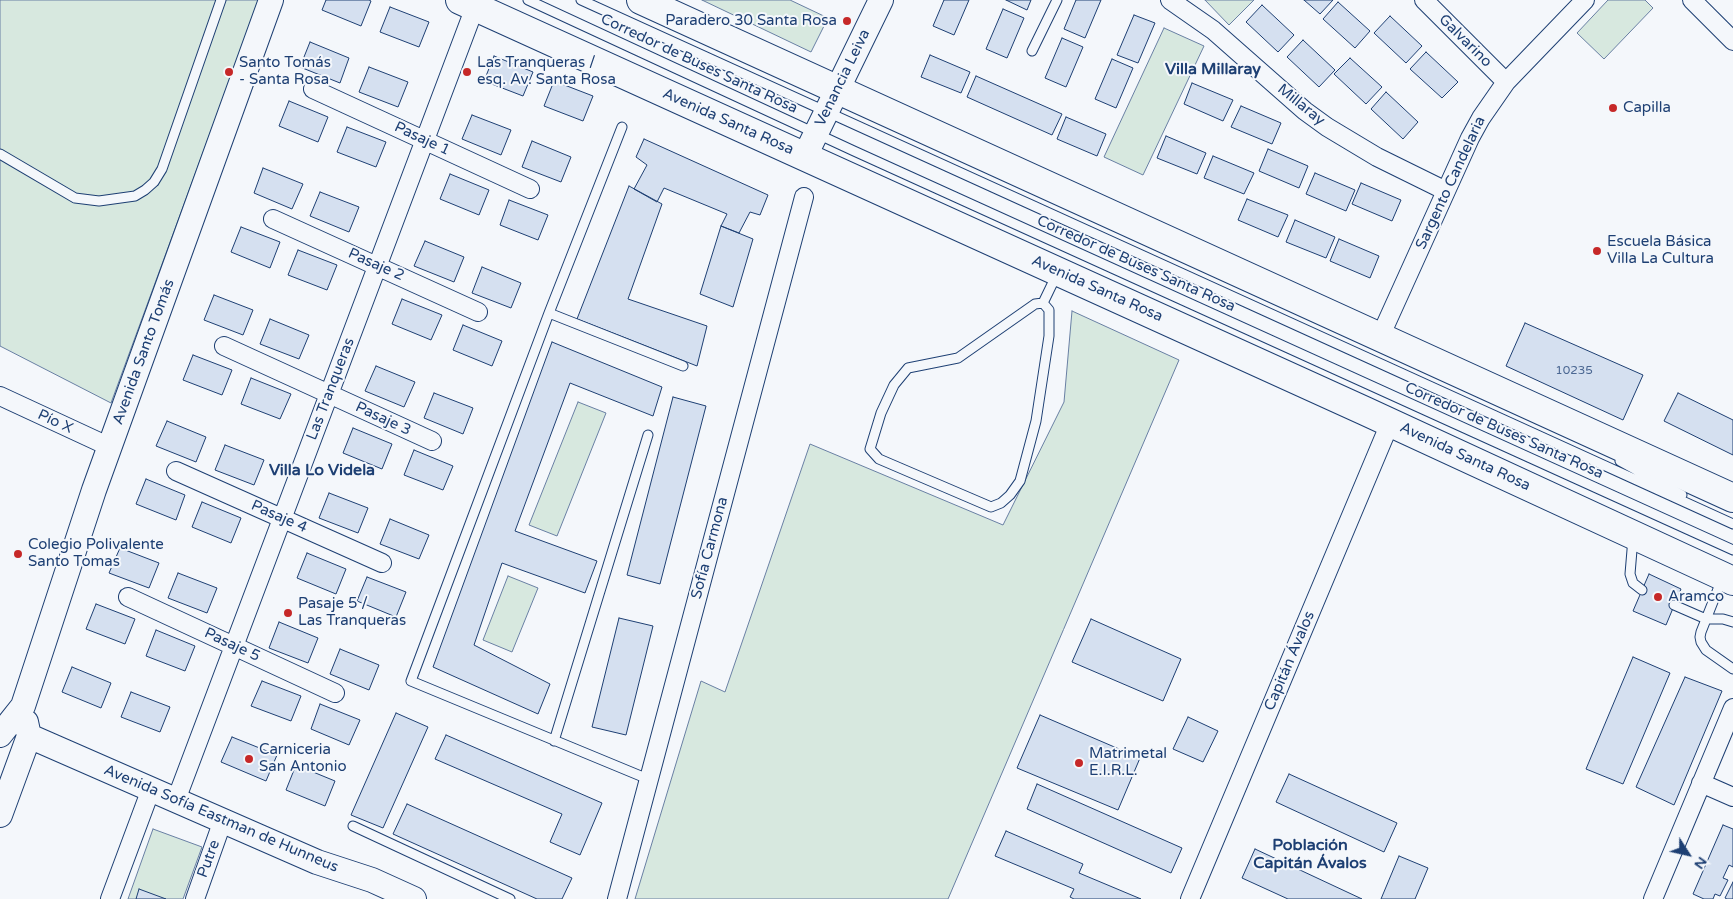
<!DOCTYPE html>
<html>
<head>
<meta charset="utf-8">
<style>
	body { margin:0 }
	#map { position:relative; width:1733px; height:899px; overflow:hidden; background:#f4f7fb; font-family:"Varela Round",sans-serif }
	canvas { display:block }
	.north { position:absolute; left:1663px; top:829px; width:50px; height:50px; -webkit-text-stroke:4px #f4f7fb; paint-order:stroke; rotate:125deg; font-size:14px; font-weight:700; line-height:20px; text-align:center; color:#1d3f73 }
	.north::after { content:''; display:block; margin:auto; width:18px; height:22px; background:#1d3f73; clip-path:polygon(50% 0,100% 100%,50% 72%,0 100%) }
</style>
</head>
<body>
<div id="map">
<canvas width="1733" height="899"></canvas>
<div class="north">N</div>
</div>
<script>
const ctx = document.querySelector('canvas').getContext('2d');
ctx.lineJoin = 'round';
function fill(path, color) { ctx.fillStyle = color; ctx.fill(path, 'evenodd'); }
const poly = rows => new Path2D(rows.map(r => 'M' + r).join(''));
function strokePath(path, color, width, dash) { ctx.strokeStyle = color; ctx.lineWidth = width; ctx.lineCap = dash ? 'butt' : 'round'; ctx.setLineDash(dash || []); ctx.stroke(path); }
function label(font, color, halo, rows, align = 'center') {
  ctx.font = font + ' "Varela Round",sans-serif'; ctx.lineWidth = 4; ctx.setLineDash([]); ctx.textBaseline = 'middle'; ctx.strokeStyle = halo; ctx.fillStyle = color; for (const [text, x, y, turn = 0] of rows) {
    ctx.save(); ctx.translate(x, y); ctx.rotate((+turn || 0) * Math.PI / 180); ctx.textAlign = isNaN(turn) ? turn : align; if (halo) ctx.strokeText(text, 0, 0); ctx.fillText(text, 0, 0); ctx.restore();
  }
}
const green = poly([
	[0,0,259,0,111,403,0,346,0,0],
	[702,0,790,0,828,18,811,52,702,0],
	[1205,0,1254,0,1229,25,1205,0],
	[1608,0,1645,0,1653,8,1604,59,1577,33,1608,0],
	[1164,28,1204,46,1143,175,1104,157,1164,28],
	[1072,311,1179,360,948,899,635,899,701,681,725,692,810,444,1003,525,1064,402,1072,311],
	[578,402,606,413,557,536,529,525,578,402],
	[508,576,538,588,512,652,483,640,508,576],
	[153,829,202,847,183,899,128,899,153,829]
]);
fill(green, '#d7e8df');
strokePath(green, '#687fa3', 1);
const building = poly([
	[326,0,369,0,371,1,361,26,322,10,326,0],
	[944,0,969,0,954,35,933,26,944,0],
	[1006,0,1031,0,1027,10,1006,0],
	[1076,0,1101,0,1085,38,1064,29,1076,0],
	[1304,0,1333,0,1320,14,1304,0],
	[1338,2,1370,31,1355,48,1323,19,1338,2],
	[1262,5,1294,35,1278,52,1246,22,1262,5],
	[390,7,429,22,419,47,380,32,390,7],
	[1003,9,1024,18,1007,58,986,49,1003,9],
	[1134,15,1155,23,1138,63,1117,55,1134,15],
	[1390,16,1422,46,1406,63,1374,33,1390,16],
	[1062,38,1083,47,1066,87,1045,78,1062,38],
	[1303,40,1335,70,1319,87,1287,57,1303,40],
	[310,42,349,58,340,83,300,67,310,42],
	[1426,52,1458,82,1442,98,1410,69,1426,52],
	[930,55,970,72,961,93,921,77,930,55],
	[494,56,533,72,523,96,484,81,494,56],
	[1350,58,1382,87,1366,104,1334,74,1350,58],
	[1112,59,1133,68,1116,108,1095,99,1112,59],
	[369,67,408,82,398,107,359,92,369,67],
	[976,76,1062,114,1052,135,967,97,976,76],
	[554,81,593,96,583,121,544,106,554,81],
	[1192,83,1233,100,1223,121,1184,104,1192,83],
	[1386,92,1418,122,1403,139,1371,109,1386,92],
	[289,101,328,117,318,142,279,126,289,101],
	[1241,106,1281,123,1272,144,1231,127,1241,106],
	[472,115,511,130,501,155,462,139,472,115],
	[1066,117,1106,134,1097,156,1057,139,1066,117],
	[347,127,386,142,376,167,337,152,347,127],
	[1166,136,1206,153,1197,174,1157,158,1166,136],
	[644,139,768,195,760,215,750,212,739,233,721,226,727,214,664,188,657,202,634,189,647,165,636,157,644,139],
	[532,141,571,157,561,182,522,167,532,141],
	[1268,149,1308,166,1299,188,1259,171,1268,149],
	[1213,156,1254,173,1244,194,1204,178,1213,156],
	[263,168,303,184,292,209,254,193,263,168],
	[1315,173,1355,190,1346,211,1306,194,1315,173],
	[450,174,489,190,479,215,440,199,450,174],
	[1361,183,1401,200,1392,221,1352,204,1361,183],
	[629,186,662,204,628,299,707,326,697,366,577,319,629,186],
	[320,192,359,207,349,232,310,216,320,192],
	[1247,199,1288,215,1278,237,1238,220,1247,199],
	[509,200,548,215,538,240,500,225,509,200],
	[1295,220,1335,237,1326,258,1286,242,1295,220],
	[721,226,753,239,733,307,700,294,721,226],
	[241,227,280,242,270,268,231,252,241,227],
	[1339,239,1379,256,1370,278,1330,261,1339,239],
	[425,241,464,257,454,282,414,266,425,241],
	[298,250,337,265,327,290,288,275,298,250],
	[482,267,521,283,511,308,472,293,482,267],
	[214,295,253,310,243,335,204,320,214,295],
	[402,299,442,315,431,340,392,324,402,299],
	[270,319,309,335,299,359,260,344,270,319],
	[1525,323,1643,375,1623,420,1506,366,1525,323],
	[463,325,502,341,492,366,453,350,463,325],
	[552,342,662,387,653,416,570,383,515,531,597,561,585,593,502,563,474,645,550,684,538,714,433,667,552,342],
	[193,355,232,370,222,395,183,380,193,355],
	[376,366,415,382,404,407,365,391,376,366],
	[251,378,291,394,280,419,241,404,251,378],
	[434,393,473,408,463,434,424,418,434,393],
	[1678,393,1733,420,1733,455,1664,421,1678,393],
	[673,397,706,406,660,584,627,575,673,397],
	[167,421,206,437,196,462,156,446,167,421],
	[353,428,392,444,382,469,343,453,353,428],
	[225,445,264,460,254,485,215,470,225,445],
	[414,450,453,466,443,490,404,475,414,450],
	[146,479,185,495,176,520,136,504,146,479],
	[329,493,368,508,358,533,319,518,329,493],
	[202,502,241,518,231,543,192,527,202,502],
	[390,519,429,535,419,559,380,544,390,519],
	[120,548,159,563,149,588,109,573,120,548],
	[307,553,346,569,336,594,297,578,307,553],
	[178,573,217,588,207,613,168,598,178,573],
	[1649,574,1681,589,1666,625,1633,611,1649,574],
	[367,577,406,592,396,617,357,601,367,577],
	[96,604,135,619,125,644,86,629,96,604],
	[619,618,653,626,626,735,592,727,619,618],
	[1091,619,1181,659,1163,701,1072,662,1091,619],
	[279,622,318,638,308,663,269,648,279,622],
	[156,630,195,646,185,671,146,656,156,630],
	[340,649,379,665,369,690,330,674,340,649],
	[1633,657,1670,673,1623,784,1586,769,1633,657],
	[72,667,111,683,101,708,62,692,72,667],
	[1685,677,1722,691,1674,805,1636,787,1685,677],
	[262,681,301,696,291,721,251,706,262,681],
	[131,692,170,707,160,732,121,717,131,692],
	[320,704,360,720,349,745,311,729,320,704],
	[396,713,428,727,383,828,351,815,396,713],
	[1040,715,1140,758,1118,810,1017,768,1040,715],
	[1188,717,1218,731,1203,762,1173,749,1188,717],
	[446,735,602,803,580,855,550,842,562,814,435,759,446,735],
	[232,737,277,755,266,781,221,762,232,737],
	[296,765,335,781,325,806,286,790,296,765],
	[1289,774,1397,823,1384,852,1276,802,1289,774],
	[1037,784,1182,848,1171,873,1027,809,1037,784],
	[407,804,572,878,562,899,537,899,393,834,407,804],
	[1723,825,1733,829,1733,867,1729,865,1723,878,1728,880,1720,896,1715,894,1713,899,1704,899,1693,894,1723,825],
	[1006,831,1083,864,1079,873,1141,899,1074,899,1070,897,1074,889,995,856,1006,831],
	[1255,849,1362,899,1288,899,1242,878,1255,849],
	[1399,856,1428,868,1415,899,1381,899,1399,856],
	[1733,882,1733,899,1727,899,1725,898,1733,882],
	[139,889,166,899,136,899,139,889]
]);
fill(building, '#d5e0f0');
strokePath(building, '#1d3f73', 1);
const lane = poly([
	[528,0,854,151,1733,550],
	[581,0,1733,524],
	[1032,51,1057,0],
	[622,127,549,313,411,681,648,779],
	[0,154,75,198,99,201,135,196,145,190,154,182,162,169,221,0],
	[1043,303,1049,310,1049,336,1036,421,1020,481,1010,495,1001,503,991,507,879,459,870,449,881,413,894,385,908,368,958,358,1035,304,1043,303],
	[1043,303,1057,274],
	[549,313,683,366],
	[1620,461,1682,495],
	[1633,538,1630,574,1633,583,1642,590],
	[1722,579,1701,632,1700,637,1701,642,1706,650,1733,669],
	[1674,605,1706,619,1723,619,1733,622],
	[554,741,648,435],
	[353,826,510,899]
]);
const street = poly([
	[1170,0,1213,30,1305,111,1327,127,1377,157,1446,191],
	[1424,0,1506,82],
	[1692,0,1733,41],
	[313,89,530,189],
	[273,219,478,312],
	[1380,337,1470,138,1481,118,1506,82,1585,0],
	[224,346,432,441],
	[0,396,110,447],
	[176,471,382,563],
	[128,597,335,693],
	[1701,783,1733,797],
	[176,800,475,7],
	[110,899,151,789],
	[195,899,223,820],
	[617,899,804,197],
	[1190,899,1390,423],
	[1653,899,1733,708]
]);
const secondary = poly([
	[805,156,881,0],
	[0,735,23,706,94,490,271,0],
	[29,736,317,862,372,880,414,899],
	[0,815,29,736,26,722]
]);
const primary = poly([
	[460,0,1365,411,1733,581],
	[641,0,1733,498]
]);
strokePath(lane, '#1d3f73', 11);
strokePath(street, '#1d3f73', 20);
strokePath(secondary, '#1d3f73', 26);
strokePath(primary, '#1d3f73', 30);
strokePath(lane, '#f4f7fb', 9);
strokePath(street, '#f4f7fb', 18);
strokePath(secondary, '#f4f7fb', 24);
strokePath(primary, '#f4f7fb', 28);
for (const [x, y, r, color] of [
	[847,21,5,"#c62828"],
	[229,72,5,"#c62828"],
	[467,72,5,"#c62828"],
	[1613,108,5,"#c62828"],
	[1597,251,5,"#c62828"],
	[18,554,5,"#c62828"],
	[1658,597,5,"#c62828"],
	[288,613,5,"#c62828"],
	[249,759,5,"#c62828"],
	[1079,763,5,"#c62828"]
]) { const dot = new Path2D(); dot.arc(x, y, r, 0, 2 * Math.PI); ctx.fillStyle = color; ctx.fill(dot); strokePath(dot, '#f4f7fb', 2); }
label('12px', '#4b6792', null, [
	["10235",1574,371]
]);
label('15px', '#1d3f73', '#f4f7fb', [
	["Paradero 30 Santa Rosa",837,21,"right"],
	["Santo Tomás",239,63],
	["- Santa Rosa",239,80],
	["Las Tranqueras /",477,63],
	["esq. Av. Santa Rosa",477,80],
	["Capilla",1623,108],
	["Escuela Básica",1607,242],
	["Villa La Cultura",1607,259],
	["Colegio Polivalente",28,545],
	["Santo Tomas",28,562],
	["Aramco",1668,597],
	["Pasaje 5 /",298,604],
	["Las Tranqueras",298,621],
	["Carniceria",259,750],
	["San Antonio",259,767],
	["Matrimetal",1089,754],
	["E.I.R.L.",1089,771]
], 'left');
label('15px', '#1d3f73', '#f4f7fb', [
	["Galvarino",1465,41,45],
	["Corredor de Buses Santa Rosa",699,64,25],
	["Venancia Leiva",843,78,-64],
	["Millaray",1301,105,39],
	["Avenida Santa Rosa",728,122,24],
	["Pasaje 1",422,139,25],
	["Sargento Candelaria",1451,183,-65],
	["Corredor de Buses Santa Rosa",1136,264,24],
	["Pasaje 2",376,265,24],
	["Avenida Santa Rosa",1097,289,24],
	["Avenida Santo Tomás",144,352,-70],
	["Las Tranqueras",331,389,-69],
	["Pasaje 3",383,419,25],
	["Pío X",55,422,25],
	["Corredor de Buses Santa Rosa",1504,431,24],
	["Avenida Santa Rosa",1465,457,25],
	["Pasaje 4",279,517,24],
	["Sofía Carmona",710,548,-75],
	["Pasaje 5",232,645,25],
	["Capitán Ávalos",1290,661,-67],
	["Avenida Sofía Eastman de Hunneus",221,819,23],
	["Putre",209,859,-70]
]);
label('bold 16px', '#1d3f73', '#f4f7fb', [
	["Villa Millaray",1213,70],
	["Villa Lo Videla",322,471],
	["Población",1310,846],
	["Capitán Ávalos",1310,864]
]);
</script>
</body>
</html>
